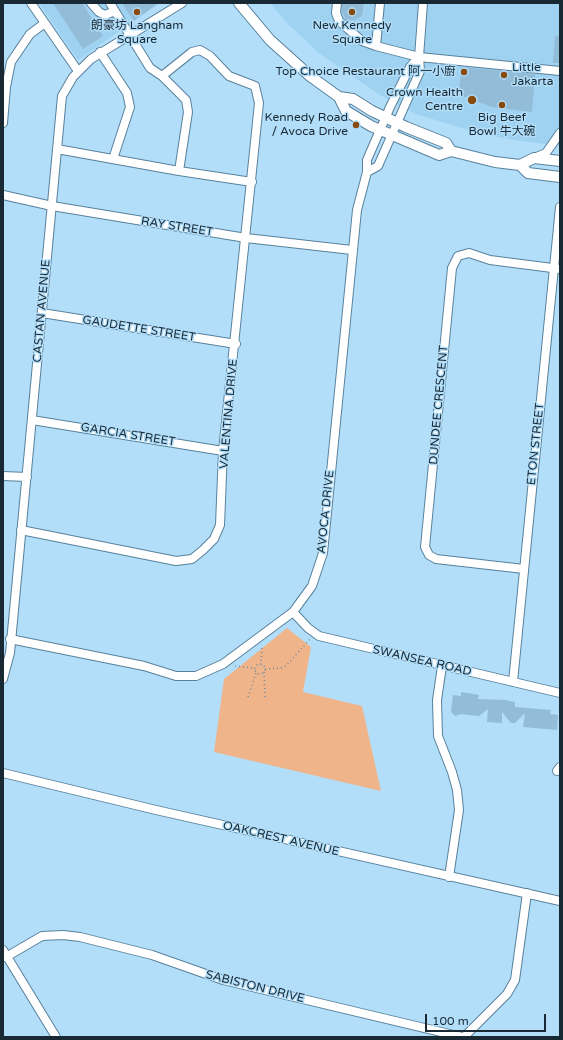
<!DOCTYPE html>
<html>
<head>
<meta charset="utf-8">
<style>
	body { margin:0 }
	#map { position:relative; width:563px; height:1040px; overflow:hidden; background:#b2defa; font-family:"Varela Round",sans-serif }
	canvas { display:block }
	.frame { position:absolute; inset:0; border:4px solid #182933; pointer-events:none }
	.scale { position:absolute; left:425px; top:1014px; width:121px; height:18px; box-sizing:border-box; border:2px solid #182933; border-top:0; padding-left:5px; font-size:12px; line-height:14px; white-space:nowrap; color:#182933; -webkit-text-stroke:3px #b2defa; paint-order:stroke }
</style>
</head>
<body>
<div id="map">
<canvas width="563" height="1040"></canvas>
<div class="frame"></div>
<div class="scale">100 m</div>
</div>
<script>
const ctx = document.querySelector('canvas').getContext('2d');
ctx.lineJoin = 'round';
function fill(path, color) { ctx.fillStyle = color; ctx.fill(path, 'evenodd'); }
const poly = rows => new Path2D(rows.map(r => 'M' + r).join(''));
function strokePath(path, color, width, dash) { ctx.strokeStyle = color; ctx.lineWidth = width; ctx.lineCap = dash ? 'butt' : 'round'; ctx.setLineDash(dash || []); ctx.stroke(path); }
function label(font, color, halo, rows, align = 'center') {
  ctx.font = font + ' "Varela Round","Noto Sans SC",sans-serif'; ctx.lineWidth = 3; ctx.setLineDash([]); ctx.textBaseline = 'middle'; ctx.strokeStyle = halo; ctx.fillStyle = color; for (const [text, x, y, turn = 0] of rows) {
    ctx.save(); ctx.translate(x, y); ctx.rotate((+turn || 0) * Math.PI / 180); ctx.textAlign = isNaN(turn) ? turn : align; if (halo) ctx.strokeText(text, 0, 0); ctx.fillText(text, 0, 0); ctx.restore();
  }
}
fill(poly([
	[39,3,160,3,78,60],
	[270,3,560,3,560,146,514,140,478,133,416,114,380,95,320,54,287,23]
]), '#9fd2f1');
fill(poly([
	[287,628,311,647,303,692,362,706,381,791,214,752,224,679]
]), '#efb48a');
fill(poly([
	[53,3,82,3,103,36,83,49],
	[122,3,158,3,134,21],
	[342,3,364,3,362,16,354,20,346,20,342,12],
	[555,36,560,36,560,63,553,63],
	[461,67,535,74,532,112,492,107,459,95],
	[461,692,479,695,478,699,505,700,515,702,515,707,551,710,550,714,558,715,557,730,523,727,525,713,515,723,511,723,502,712,502,723,487,722,488,709,479,716,461,714,455,716,451,712,453,695,461,696]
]), '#92bcd7');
const minor = poly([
	[31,3,78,71],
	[91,3,99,12,105,15,115,11],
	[110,3,150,68,162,76,186,100,188,112,179,171],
	[337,3,336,13,339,21,362,41,376,46],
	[380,3,376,46,419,57,560,71],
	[100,52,127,93,130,107,113,159],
	[3,123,6,87,11,62,30,34,45,23],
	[57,149,179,171,252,182],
	[534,158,546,153,560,133],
	[367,172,378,166,420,71,419,57,423,3],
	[3,195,52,206,246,238,352,250],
	[42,313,236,344],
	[32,420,223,451],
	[3,476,27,477],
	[21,530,176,561,192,559,203,550,214,539,220,525,223,451,259,103,255,86,229,76,210,56,200,50,192,52,162,76],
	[524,569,436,559,429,555,425,547,452,268,458,256,469,253,490,260,560,269],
	[293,612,308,628,319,636,560,693],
	[10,639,144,666,176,676,196,676,223,664,293,612,312,586,323,553,357,210,367,172,367,160,390,107,410,67,419,57],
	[442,666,437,700,438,736,452,772,457,790,459,810,449,877],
	[3,679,10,653,62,96,73,77,91,59,182,3],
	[513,682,560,207],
	[557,771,560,767],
	[3,773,156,810,560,901],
	[3,950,56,1037],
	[6,957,42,936,63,935,80,937,152,955,223,980,462,1037],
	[464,1037,507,994,515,980,527,893]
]);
const major = poly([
	[239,3,270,40,310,76,339,97,353,99,372,111,406,127,446,143,451,151],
	[339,97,346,111,371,126,439,155,451,151,495,162,520,165,534,158,560,161],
	[520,165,528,173,560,177]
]);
strokePath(minor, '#58819b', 10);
strokePath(major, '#58819b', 12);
strokePath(poly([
	'255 669a5 5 0 1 1 10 0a5 5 0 1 1-10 0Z',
	[261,665,262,645],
	[235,666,255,668],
	[265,669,281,668,286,666,310,639],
	[264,672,265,698],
	[248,697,256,673]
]), '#6d8ca0', 1.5, [1, 3]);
strokePath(minor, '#fff', 8);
strokePath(major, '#fff', 10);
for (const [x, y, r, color] of [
	[137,12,4,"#894a0f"],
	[352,12,4,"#894a0f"],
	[464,72,4,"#894a0f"],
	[504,75,4,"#894a0f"],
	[472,100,5,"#894a0f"],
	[502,105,4,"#894a0f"],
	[356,125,4,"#894a0f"]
]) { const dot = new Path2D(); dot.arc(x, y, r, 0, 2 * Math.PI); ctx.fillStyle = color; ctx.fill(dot); strokePath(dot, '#b2defa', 1.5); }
label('12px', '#182933', '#b2defa', [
	["朗豪坊 Langham",137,26],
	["Square",137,40],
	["New Kennedy",352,26],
	["Square",352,40],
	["Little",512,68,"left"],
	["Jakarta",512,82,"left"],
	["Top Choice Restaurant 阿一小廚",456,72,"right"],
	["Crown Health",463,93,"right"],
	["Centre",463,107,"right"],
	["Kennedy Road",348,118,"right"],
	["/ Avoca Drive",348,132,"right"],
	["Big Beef",502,118],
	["Bowl 牛大碗",502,132]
]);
label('12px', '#182933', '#b2defa', [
	["RAY STREET",177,227,9],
	["CASTAN AVENUE",42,311,-85],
	["GAUDETTE STREET",139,329,9],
	["DUNDEE CRESCENT",439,405,-85],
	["VALENTINA DRIVE",229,414,-85],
	["GARCIA STREET",128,435,9],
	["ETON STREET",536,444,-84],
	["AVOCA DRIVE",326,512,-84],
	["SWANSEA ROAD",422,661,13],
	["OAKCREST AVENUE",281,839,13],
	["SABISTON DRIVE",255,987,14]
]);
</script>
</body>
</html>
